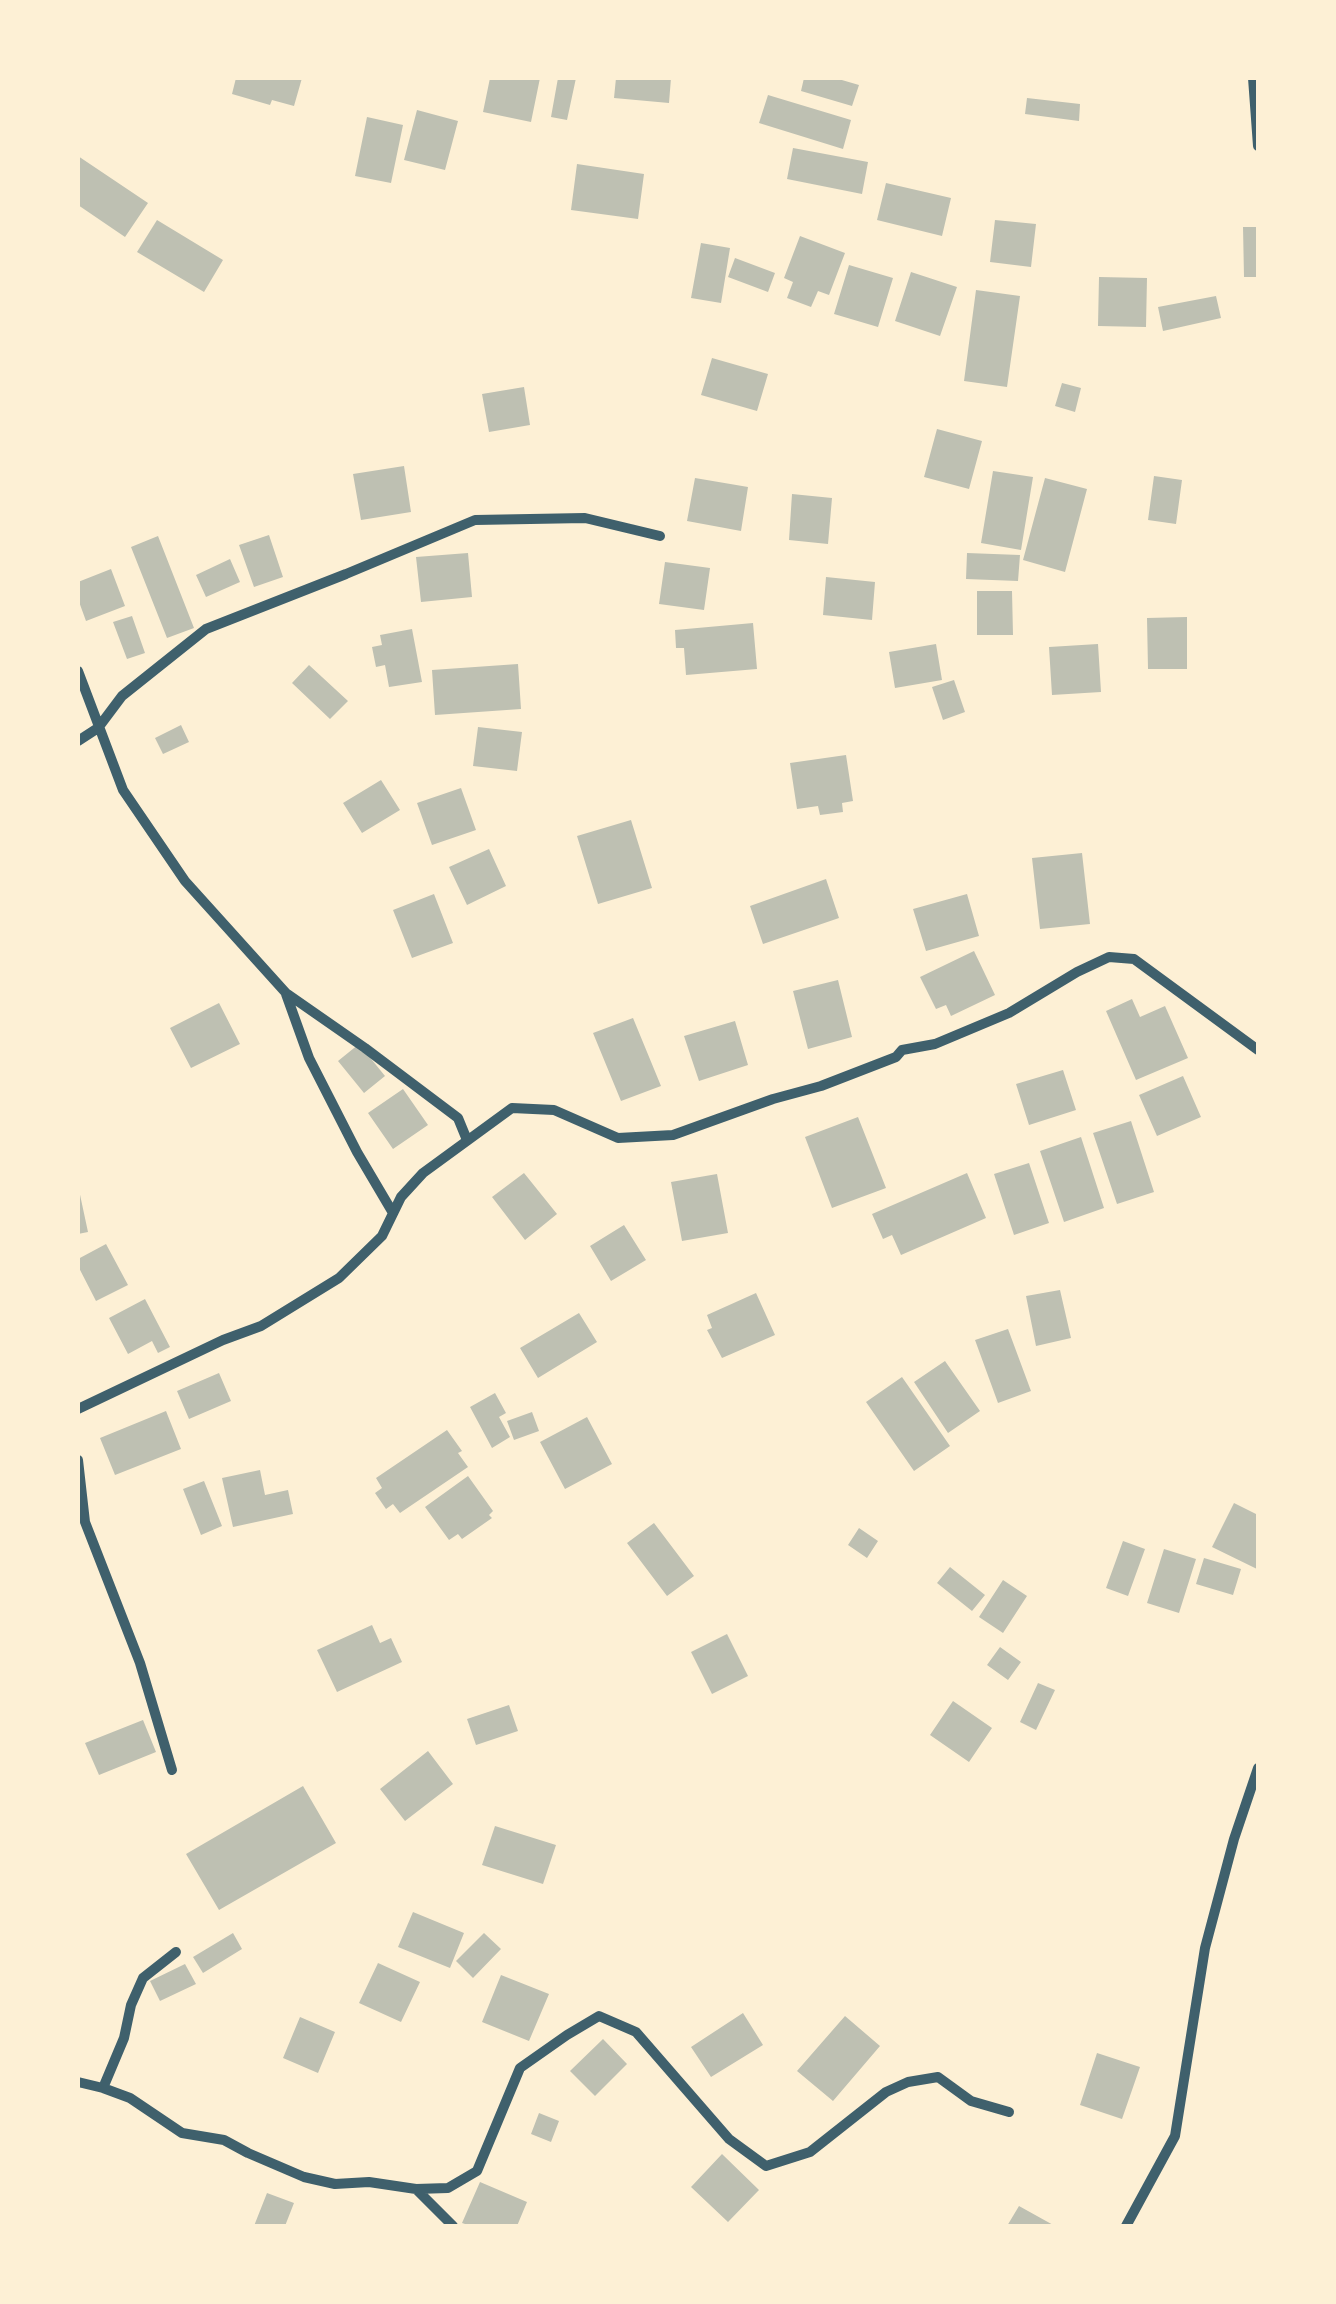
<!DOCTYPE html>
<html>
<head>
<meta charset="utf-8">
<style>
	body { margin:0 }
	#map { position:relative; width:1336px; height:2304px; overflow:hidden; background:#fdf0d5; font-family:Mulish,sans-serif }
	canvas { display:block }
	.frame { position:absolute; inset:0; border:80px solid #fdf0d5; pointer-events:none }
</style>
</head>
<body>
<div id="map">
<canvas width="1336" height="2304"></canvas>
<div class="frame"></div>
</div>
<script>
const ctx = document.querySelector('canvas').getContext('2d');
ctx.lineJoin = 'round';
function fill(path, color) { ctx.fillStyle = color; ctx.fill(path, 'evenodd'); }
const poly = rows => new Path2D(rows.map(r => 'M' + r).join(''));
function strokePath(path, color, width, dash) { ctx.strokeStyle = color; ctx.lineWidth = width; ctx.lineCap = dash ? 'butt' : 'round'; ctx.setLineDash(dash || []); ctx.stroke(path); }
fill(poly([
	[236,78,302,78,294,106,272,100,270,105,232,94],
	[490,78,540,78,531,122,483,112],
	[558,78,576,78,567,120,551,117],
	[616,78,671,78,669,103,614,98],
	[804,78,835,78,859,85,852,106,801,91],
	[768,95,851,120,843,149,759,123],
	[1027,98,1080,104,1079,121,1025,114],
	[417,110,458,121,445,170,404,160],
	[367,117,403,125,391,183,355,176],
	[793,148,868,162,862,194,787,179],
	[78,156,148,203,125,237,78,205],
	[577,164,644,174,638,219,571,210],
	[886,183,951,198,942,236,877,220],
	[157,220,223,260,204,292,137,252],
	[995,220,1036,224,1031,267,990,262],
	[1243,227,1258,227,1258,277,1244,277],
	[800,236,845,253,829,295,818,291,811,307,787,298,793,282,784,278],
	[701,243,730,248,721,303,691,298],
	[735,258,775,273,768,292,728,277],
	[849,265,893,278,878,327,834,314],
	[911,272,957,287,940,336,895,321],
	[1099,277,1147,278,1146,327,1098,326],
	[976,290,1020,296,1007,387,964,381],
	[1216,296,1221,318,1163,331,1158,307],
	[712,358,768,374,757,411,701,395],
	[1062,383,1081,388,1075,412,1055,406],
	[524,387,530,425,489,432,482,394],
	[937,429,982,441,969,489,924,477],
	[404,466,411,512,361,520,353,474],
	[993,471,1033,477,1021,550,981,543],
	[1154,476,1182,480,1176,524,1148,520],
	[695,478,748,487,741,531,687,521],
	[1045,478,1087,489,1065,572,1023,560],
	[792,494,832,498,828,544,789,540],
	[269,535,283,577,254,587,239,545],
	[158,536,194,628,167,638,131,547],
	[468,553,472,597,421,602,416,557],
	[967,553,1020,555,1018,581,966,579],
	[230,559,240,582,206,597,196,575],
	[665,562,710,568,704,610,659,604],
	[111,569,125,606,86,621,78,599,78,582],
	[826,577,875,582,872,620,823,615],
	[977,591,1012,591,1013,635,977,635],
	[132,616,145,653,127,659,113,622],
	[1187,617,1187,669,1148,669,1147,618],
	[753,623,757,669,686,675,684,648,676,648,675,630],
	[412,629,422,682,389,687,385,665,376,667,372,647,382,645,380,635],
	[936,644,942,680,895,688,889,652],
	[1098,644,1101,692,1052,695,1049,647],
	[518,664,521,709,435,715,432,670],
	[309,665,348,701,330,719,292,683],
	[954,680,965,712,943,720,932,687],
	[181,725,189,742,163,754,155,738],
	[478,727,522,732,517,771,473,766],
	[846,755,853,801,842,803,843,812,820,815,818,806,797,809,790,763],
	[381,780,400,810,362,833,343,803],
	[461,788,476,830,432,845,417,803],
	[631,820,652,888,598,904,577,836],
	[489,849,506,886,467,905,449,867],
	[1082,853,1090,924,1040,929,1032,858],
	[826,879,839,918,763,944,750,906],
	[434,894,453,943,412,958,393,910],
	[967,894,979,936,926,951,913,909],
	[974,951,995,995,951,1016,946,1005,936,1009,920,977],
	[838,980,852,1037,808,1049,793,991],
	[1132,999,1140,1017,1165,1006,1188,1058,1136,1080,1106,1011],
	[219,1003,240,1044,191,1068,170,1028],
	[633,1018,661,1086,621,1101,593,1033],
	[735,1021,748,1065,699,1081,684,1036],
	[359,1044,385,1076,364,1093,338,1061],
	[1063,1070,1076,1110,1029,1125,1016,1084],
	[1183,1076,1201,1117,1157,1136,1139,1095],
	[403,1089,428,1125,393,1149,368,1113],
	[858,1117,886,1188,832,1208,805,1137],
	[1131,1121,1154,1192,1117,1204,1093,1133],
	[1081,1137,1104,1208,1064,1222,1040,1151],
	[1029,1163,1049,1223,1014,1235,994,1174],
	[524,1173,557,1214,525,1240,492,1197],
	[967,1173,986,1218,901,1255,892,1235,883,1239,872,1214],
	[717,1174,728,1233,682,1241,671,1182],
	[78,1190,79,1190,88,1232,78,1234],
	[624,1225,646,1260,611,1281,590,1246],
	[106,1244,128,1285,96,1301,78,1266,78,1259],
	[1060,1290,1071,1338,1036,1346,1026,1296],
	[756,1293,775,1335,722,1358,707,1330,712,1328,707,1315],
	[145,1299,170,1347,158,1353,152,1341,128,1354,109,1318],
	[579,1313,597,1342,538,1378,520,1348],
	[1008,1329,1031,1391,998,1403,975,1340],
	[945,1361,980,1411,948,1433,914,1382],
	[219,1373,231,1401,189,1419,177,1391],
	[902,1377,950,1446,914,1471,866,1402],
	[495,1393,506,1413,499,1417,510,1437,492,1448,470,1407],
	[166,1411,181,1449,115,1475,100,1438],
	[532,1412,539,1431,514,1440,507,1421],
	[587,1417,612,1464,565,1489,540,1442],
	[447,1430,462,1451,458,1453,468,1467,400,1513,393,1504,386,1509,375,1493,382,1488,376,1478],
	[260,1470,265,1495,288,1490,293,1514,233,1527,222,1478],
	[468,1476,493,1511,489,1515,492,1518,462,1539,458,1534,449,1540,425,1507],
	[204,1481,222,1526,201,1535,183,1489],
	[1234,1503,1258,1515,1257,1569,1212,1547],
	[654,1523,694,1576,667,1596,627,1543],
	[859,1528,878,1541,867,1558,848,1545],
	[1123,1541,1145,1549,1128,1596,1106,1588],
	[1164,1549,1196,1559,1179,1613,1147,1603],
	[1204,1558,1241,1569,1233,1595,1196,1584],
	[950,1567,985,1595,972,1611,937,1583],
	[1003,1580,1027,1596,1003,1633,979,1617],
	[372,1625,380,1643,391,1638,402,1662,337,1692,317,1650],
	[727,1634,748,1676,712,1694,691,1652],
	[1000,1647,1021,1662,1008,1680,987,1665],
	[1038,1683,1055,1690,1036,1730,1020,1722],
	[953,1701,992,1728,969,1762,930,1735],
	[509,1705,518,1731,476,1745,467,1719],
	[143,1720,156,1752,99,1775,85,1743],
	[428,1751,453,1784,405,1821,380,1789],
	[303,1786,336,1843,219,1910,186,1854],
	[495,1826,556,1845,543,1884,482,1865],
	[413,1912,464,1933,450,1968,398,1947],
	[233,1933,242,1949,203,1973,193,1957],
	[484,1933,501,1949,473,1978,456,1961],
	[378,1963,420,1982,401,2022,359,2003],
	[185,1964,196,1984,160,2001,150,1981],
	[501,1975,549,1994,529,2041,482,2022],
	[743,2013,763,2045,711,2077,691,2047],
	[845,2016,880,2046,833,2101,797,2071],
	[300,2017,335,2032,318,2073,283,2058],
	[603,2039,627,2064,595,2096,570,2071],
	[1097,2053,1140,2067,1122,2119,1080,2105],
	[539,2113,559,2121,551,2142,531,2134],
	[722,2154,759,2190,728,2222,691,2187],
	[480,2182,527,2202,517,2226,471,2226,462,2223],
	[267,2193,294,2203,285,2226,254,2226],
	[1019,2206,1055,2226,1007,2226]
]), '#bec0b2');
strokePath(poly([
	[1253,78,1258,146],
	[78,671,123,790,185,881,286,993,365,1048,458,1118,467,1140],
	[78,741,98,728,122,696,206,629,346,574,475,520,585,518,660,536],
	[286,994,309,1058,357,1152,393,1213],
	[78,1409,223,1340,261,1326,339,1278,382,1236,401,1197,423,1173,512,1108,554,1110,618,1138,673,1135,773,1099,821,1086,896,1057,902,1050,935,1044,1009,1013,1077,972,1109,957,1134,959,1258,1050],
	[78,1460,85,1522,140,1663,172,1770],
	[78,2082,103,2088,130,2098,182,2133,224,2140,248,2153,304,2177,335,2184,369,2182,416,2189,448,2188,477,2171,520,2068,567,2035,599,2016,636,2032,729,2139,766,2166,810,2152,886,2092,908,2082,938,2077,971,2101,1009,2112],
	[103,2088,124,2038,131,2005,143,1978,176,1952],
	[416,2189,453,2226],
	[1126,2226,1175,2136,1205,1948,1234,1839,1258,1768]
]), '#3f606c', 10);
</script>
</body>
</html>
